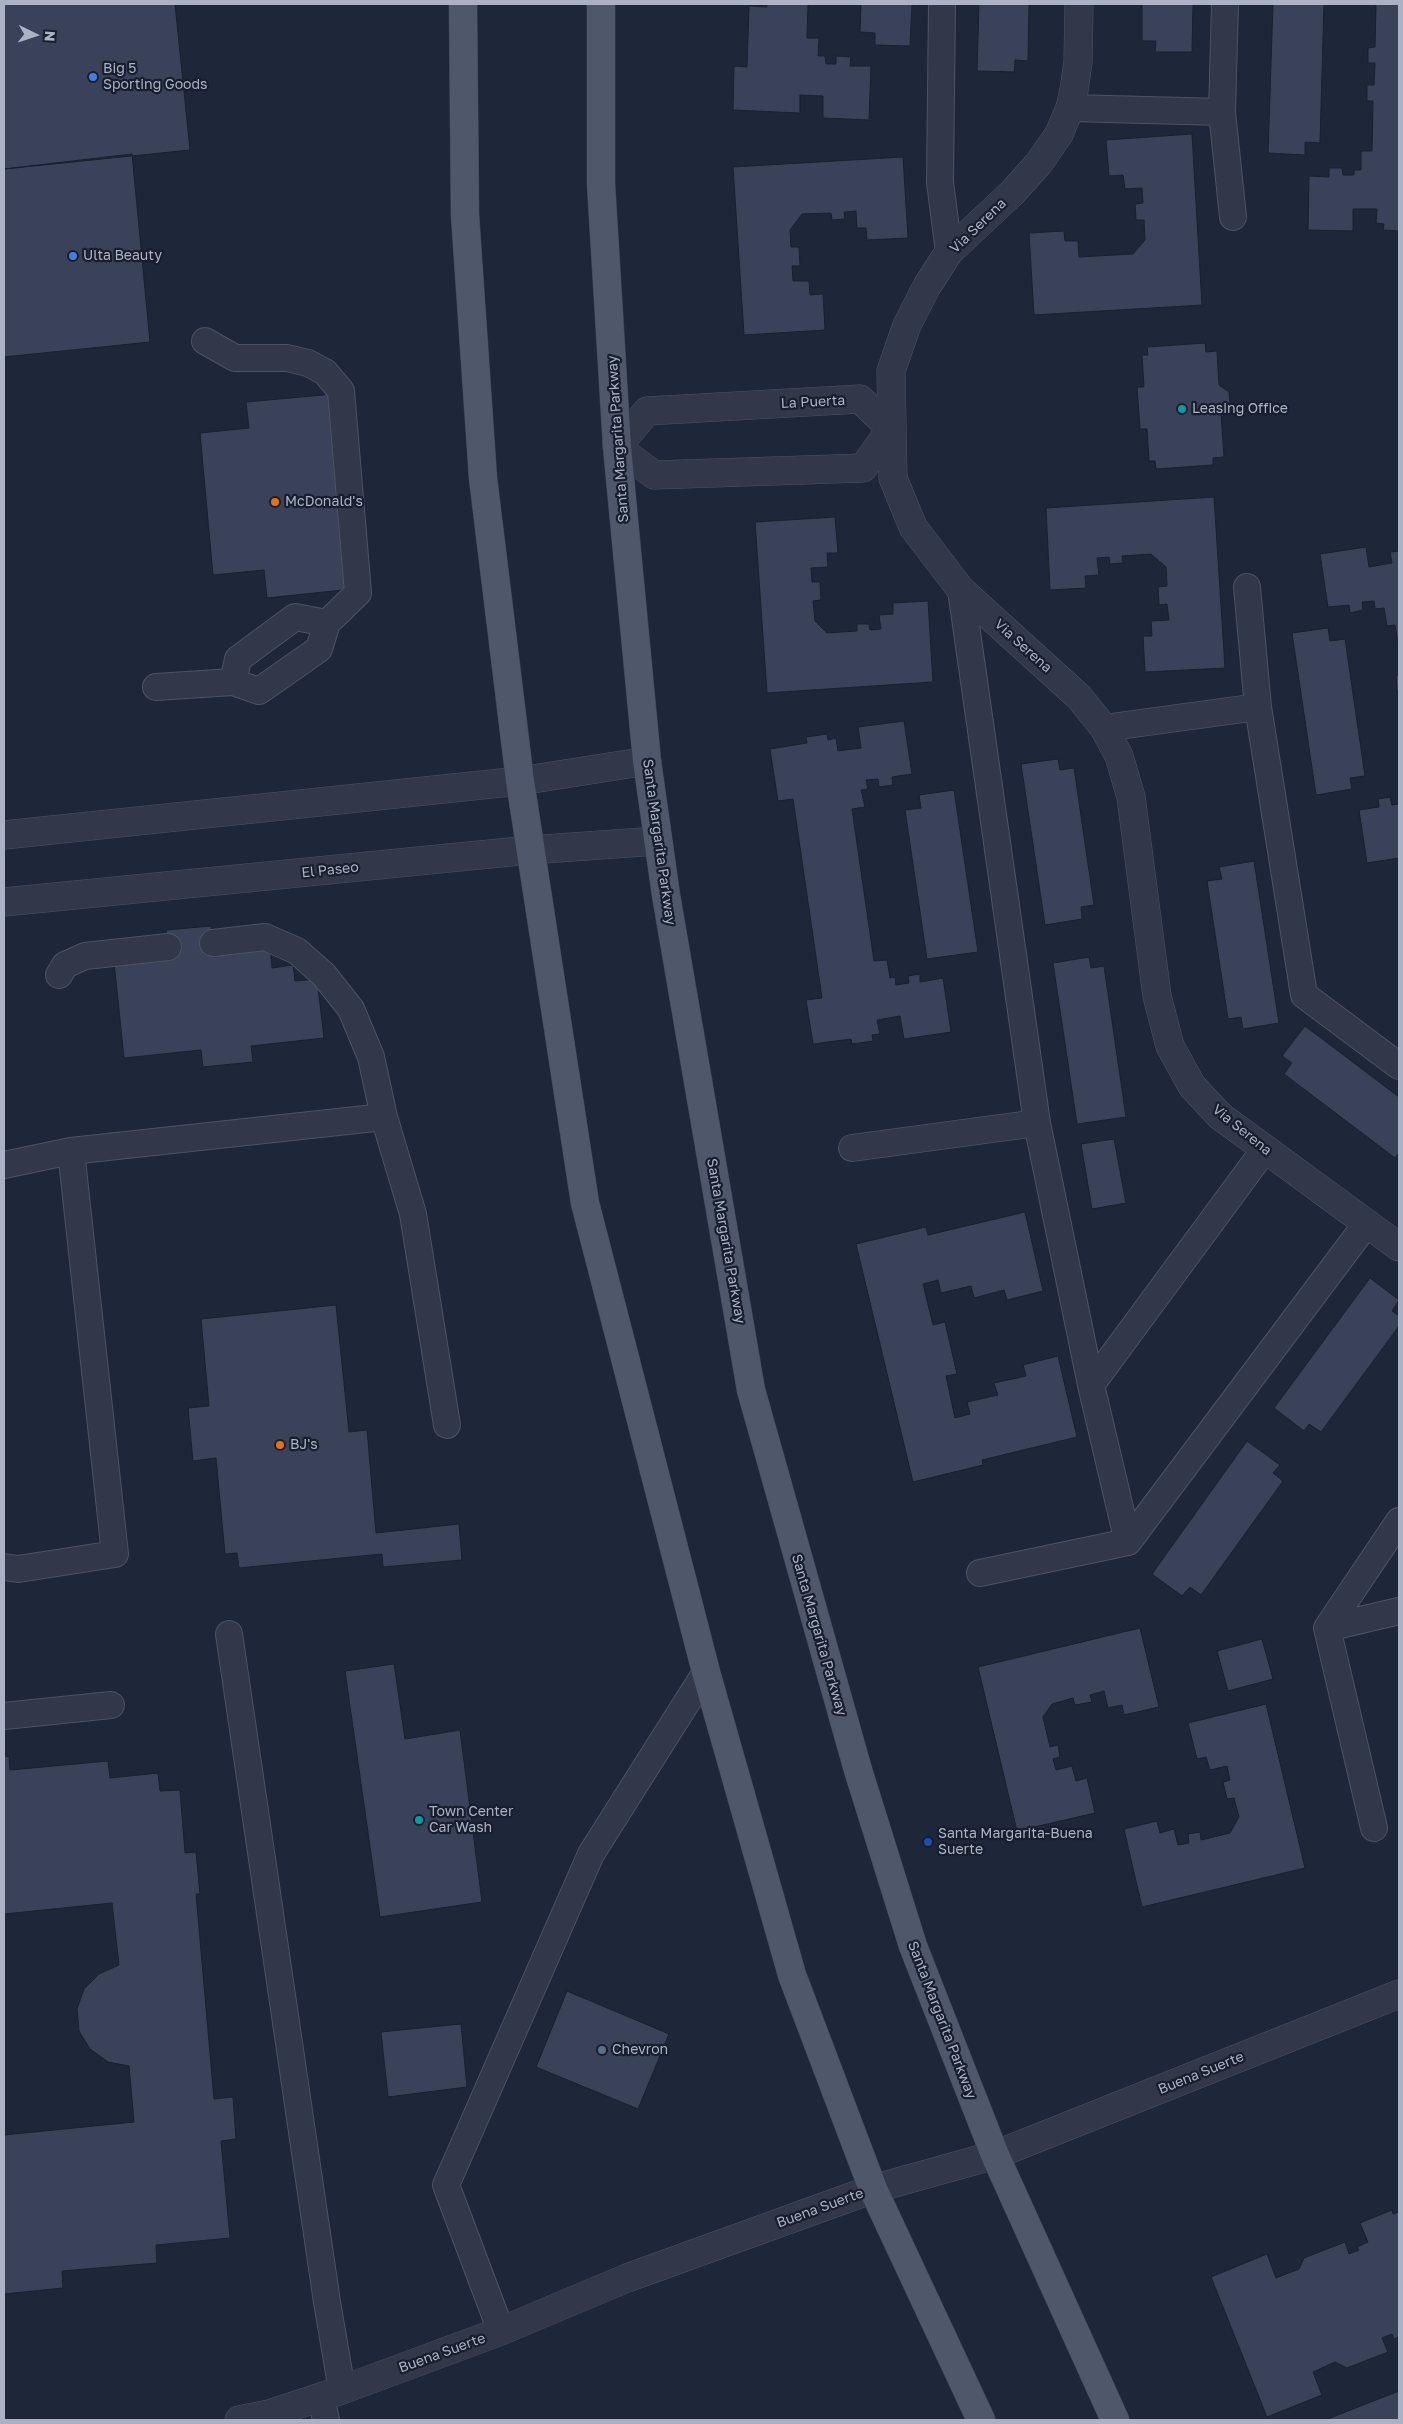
<!DOCTYPE html>
<html>
<head>
<meta charset="utf-8">
<style>
	body { margin:0 }
	#map { position:relative; width:1403px; height:2424px; overflow:hidden; background:#1e2639; font-family:"Golos Text",sans-serif }
	canvas { display:block }
	.frame { position:absolute; inset:0; border:5px solid #abb2c6; pointer-events:none }
	.north { position:absolute; left:10px; top:10px; width:50px; height:50px; -webkit-text-stroke:4px #171e2d; paint-order:stroke; rotate:94deg; font-size:14px; font-weight:700; line-height:20px; text-align:center; color:#abb2c6 }
	.north::after { content:''; display:block; margin:auto; width:18px; height:22px; background:#abb2c6; clip-path:polygon(50% 0,100% 100%,50% 72%,0 100%) }
</style>
</head>
<body>
<div id="map">
<canvas width="1403" height="2424"></canvas>
<div class="frame"></div>
<div class="north">N</div>
</div>
<script>
const ctx = document.querySelector('canvas').getContext('2d');
ctx.lineJoin = 'round';
function fill(path, color) { ctx.fillStyle = color; ctx.fill(path, 'evenodd'); }
const poly = rows => new Path2D(rows.map(r => 'M' + r).join(''));
function strokePath(path, color, width, dash) { ctx.strokeStyle = color; ctx.lineWidth = width; ctx.lineCap = dash ? 'butt' : 'round'; ctx.setLineDash(dash || []); ctx.stroke(path); }
function label(font, color, halo, rows, align = 'center') {
  ctx.font = font + ' "Golos Text",sans-serif'; ctx.lineWidth = 4.5; ctx.setLineDash([]); ctx.textBaseline = 'middle'; ctx.strokeStyle = halo; ctx.fillStyle = color; for (const [text, x, y, turn = 0] of rows) {
    ctx.save(); ctx.translate(x, y); ctx.rotate((+turn || 0) * Math.PI / 180); ctx.textAlign = isNaN(turn) ? turn : align; if (halo) ctx.strokeText(text, 0, 0); ctx.fillText(text, 0, 0); ctx.restore();
  }
}
const building = poly([
	[4,4,175,4,190,150,4,169,4,4],
	[767,4,808,4,807,38,819,38,818,56,825,56,826,64,836,64,836,56,851,57,850,66,871,66,869,120,823,118,823,96,800,95,800,113,733,110,734,66,747,67,749,6,767,7,767,4],
	[861,4,912,4,910,46,875,45,875,33,860,32,861,4],
	[979,4,1029,4,1028,61,1015,60,1014,72,977,71,979,4],
	[1142,4,1193,4,1192,52,1155,52,1156,41,1142,41,1142,4],
	[1273,4,1324,4,1320,143,1305,142,1305,155,1268,153,1273,4],
	[1376,4,1399,4,1399,231,1383,230,1384,224,1376,223,1377,209,1353,209,1353,231,1308,230,1309,176,1329,177,1329,168,1342,168,1343,175,1354,175,1354,170,1361,170,1361,151,1372,151,1373,101,1367,101,1367,85,1374,85,1375,63,1368,63,1368,48,1375,47,1376,4],
	[1192,134,1202,305,1034,315,1029,233,1064,231,1065,241,1078,241,1079,257,1133,254,1145,240,1144,220,1136,220,1135,204,1143,203,1142,188,1125,189,1123,175,1109,176,1106,140,1192,134],
	[132,154,150,342,4,357,4,169,132,154],
	[903,157,908,238,867,240,866,228,857,228,856,211,844,212,845,219,832,220,831,213,802,214,790,230,791,247,799,247,800,266,792,266,793,281,809,281,810,295,823,294,825,330,744,335,733,167,903,157],
	[1205,343,1206,352,1217,351,1219,385,1229,392,1230,404,1221,413,1224,457,1213,458,1213,465,1156,469,1155,461,1149,461,1147,429,1140,429,1137,387,1144,387,1142,355,1148,355,1147,347,1205,343],
	[334,394,352,589,267,598,264,570,213,575,200,433,249,428,246,402,334,394],
	[1214,497,1225,668,1145,672,1143,636,1152,636,1151,621,1169,620,1167,604,1159,605,1158,587,1167,586,1166,567,1151,554,1122,556,1123,563,1110,564,1109,557,1097,558,1099,575,1085,576,1086,588,1050,590,1046,508,1214,497],
	[835,517,838,553,827,553,828,567,811,568,812,582,820,582,821,600,813,601,815,621,827,633,857,631,857,624,869,624,870,630,881,629,879,615,893,614,893,603,928,601,933,682,767,693,755,522,835,517],
	[1399,543,1399,650,1395,625,1387,626,1384,608,1375,609,1374,601,1362,602,1363,610,1350,613,1349,605,1328,607,1320,554,1366,547,1369,567,1392,563,1390,552,1399,551,1397,544,1399,543],
	[1328,628,1330,641,1345,639,1365,776,1350,778,1352,789,1316,795,1292,633,1328,628],
	[1396,675,1399,675,1399,690,1397,691,1396,675],
	[904,721,912,774,892,777,893,785,879,787,878,779,866,780,868,789,861,790,865,807,852,809,874,961,887,960,890,978,895,977,896,985,909,983,908,976,920,974,920,982,943,978,951,1032,904,1039,900,1016,877,1020,880,1034,872,1035,873,1041,852,1044,851,1039,813,1044,806,1000,822,998,793,799,778,801,770,749,807,743,806,737,827,734,828,740,836,738,838,751,861,748,858,727,904,721],
	[1058,759,1060,770,1074,768,1094,905,1081,907,1082,919,1045,925,1021,764,1058,759],
	[954,790,978,952,927,959,905,810,921,808,919,795,954,790],
	[1390,797,1392,805,1399,804,1399,858,1367,863,1359,810,1379,807,1378,799,1390,797],
	[1254,861,1279,1023,1243,1029,1241,1017,1228,1019,1207,881,1222,879,1219,867,1254,861],
	[211,926,214,953,270,947,272,968,293,965,295,981,317,979,324,1038,251,1046,253,1062,203,1067,201,1050,124,1058,114,962,169,956,166,930,211,926],
	[1089,957,1091,968,1104,966,1126,1117,1077,1124,1053,963,1089,957],
	[1305,1026,1399,1097,1399,1153,1395,1158,1284,1074,1292,1063,1282,1056,1305,1026],
	[1114,1139,1126,1203,1092,1209,1081,1144,1114,1139],
	[1025,1212,1043,1291,1007,1300,1004,1290,974,1298,971,1286,941,1293,938,1280,923,1284,933,1325,945,1322,957,1374,946,1376,955,1418,970,1414,967,1402,998,1395,994,1383,1026,1376,1023,1365,1058,1356,1077,1437,982,1460,983,1465,913,1482,856,1244,926,1227,928,1235,1025,1212],
	[1370,1278,1399,1300,1392,1311,1399,1316,1399,1326,1321,1432,1309,1424,1304,1431,1274,1408,1370,1278],
	[336,1305,349,1432,367,1430,376,1533,459,1524,462,1560,383,1567,382,1554,239,1568,237,1553,225,1554,216,1458,193,1461,188,1408,209,1406,201,1319,336,1305],
	[1247,1441,1280,1465,1273,1473,1283,1481,1201,1595,1190,1587,1182,1596,1152,1574,1247,1441],
	[1140,1628,1159,1707,1124,1715,1122,1705,1108,1708,1104,1691,1090,1695,1092,1702,1075,1705,1073,1698,1052,1704,1043,1717,1050,1747,1058,1745,1060,1757,1053,1759,1056,1770,1072,1766,1076,1781,1087,1778,1095,1813,1017,1831,978,1667,1140,1628],
	[1262,1639,1273,1679,1228,1691,1217,1651,1262,1639],
	[394,1664,405,1739,460,1730,482,1902,380,1917,345,1671,394,1664],
	[1266,1704,1305,1868,1142,1907,1124,1829,1157,1821,1160,1833,1174,1829,1178,1845,1189,1843,1188,1834,1200,1832,1201,1840,1230,1833,1239,1817,1234,1798,1227,1799,1223,1782,1230,1780,1227,1766,1210,1770,1206,1757,1197,1759,1188,1723,1266,1704],
	[9,1756,10,1770,108,1761,110,1778,158,1773,160,1791,180,1790,185,1853,196,1852,200,1894,196,1894,214,2099,233,2097,236,2139,221,2141,230,2238,156,2245,157,2263,62,2271,63,2288,4,2294,4,2135,134,2122,129,2066,108,2062,90,2049,79,2031,77,2009,84,1989,99,1974,119,1965,112,1903,4,1914,4,1757,9,1756],
	[567,1991,669,2034,638,2109,536,2067,567,1991],
	[461,2024,467,2087,388,2097,381,2032,461,2024],
	[1392,2210,1393,2214,1399,2212,1399,2337,1394,2339,1392,2334,1382,2338,1388,2352,1347,2368,1335,2362,1313,2372,1322,2395,1267,2417,1211,2277,1267,2254,1276,2278,1299,2269,1304,2258,1345,2242,1349,2254,1359,2250,1357,2247,1368,2242,1360,2223,1392,2210],
	[1399,2391,1399,2420,1325,2420,1399,2391]
]);
fill(building, '#394259');
strokePath(building, '#19202f', 1);
const service = poly([
	[942,4,940,182,949,252],
	[1225,4,1222,112,1233,217],
	[1070,108,1222,112],
	[1247,587,1258,707,1304,995,1399,1066],
	[961,590,1037,1123,1091,1385,1128,1542],
	[233,682,238,659,295,617,327,623],
	[156,687,233,682,259,691,319,649,327,623,358,593,341,391,325,372,308,363,287,358,235,358,205,341],
	[1104,728,1258,707],
	[213,943,265,937,297,951,324,975,351,1009,371,1057,384,1117],
	[59,975,65,965,85,956,168,947],
	[852,1148,1037,1123],
	[4,1165,71,1151,384,1117,413,1214,447,1425],
	[1091,1385,1265,1149],
	[4,1567,18,1569,115,1554,71,1151],
	[980,1573,1128,1542,1367,1223],
	[1327,1628,1399,1611],
	[229,1634,327,2302,342,2390],
	[4,1716,111,1705],
	[1374,1828,1327,1628,1399,1521],
	[501,2331,446,2185,591,1854,706,1672],
	[321,2397,326,2420]
]);
const minor = poly([
	[1079,4,1078,62,1074,90,1070,108,1059,134,1039,163,1013,192,949,252,927,286,907,325,891,371,893,478,913,527,961,590,1079,697,1104,728,1119,756,1131,797,1157,996,1170,1046,1192,1086,1220,1116,1399,1247],
	[860,399,891,429,863,468,654,475,617,447,647,411,860,399]
]);
const tertiary = poly([
	[4,835,520,781,647,761],
	[4,902,530,850,657,841],
	[239,2420,269,2414,342,2390,501,2331,627,2278,873,2189,995,2155,1399,1994]
]);
const primary = poly([
	[463,4,465,215,483,478,520,781,585,1203,706,1672,792,1975,873,2189,981,2420],
	[601,4,601,184,617,447,647,761,666,895,751,1390,858,1770,913,1946,995,2155,1115,2420]
]);
strokePath(service, '#4c5364', 28);
strokePath(minor, '#4c5364', 29);
strokePath(tertiary, '#4c5364', 29);
strokePath(primary, '#3b4253', 29);
strokePath(service, '#313849', 26);
strokePath(minor, '#313849', 28);
strokePath(tertiary, '#313849', 28);
strokePath(primary, '#4f576a', 28);
for (const [x, y, r, color] of [
	[93,77,5,"#3f7fe0"],
	[73,256,5,"#3f7fe0"],
	[1182,409,5,"#0f9aa8"],
	[275,502,5,"#e8710a"],
	[280,1445,5,"#e8710a"],
	[419,1820,5,"#0f9aa8"],
	[928,1842,5,"#1a4fb4"],
	[602,2050,5,"#5c6f8a"]
]) { const dot = new Path2D(); dot.arc(x, y, r, 0, 2 * Math.PI); ctx.fillStyle = color; ctx.fill(dot); strokePath(dot, '#171e2d', 2); }
label('14px', '#abb2c6', '#171e2d', [
	["Big 5",103,69],
	["Sporting Goods",103,85],
	["Ulta Beauty",83,256],
	["Leasing Office",1192,409],
	["McDonald's",285,502],
	["BJ's",290,1445],
	["Town Center",429,1812],
	["Car Wash",429,1828],
	["Santa Margarita-Buena",938,1834],
	["Suerte",938,1850],
	["Chevron",612,2050]
], 'left');
label('14px', '#abb2c6', '#171e2d', [
	["Via Serena",978,226,-44],
	["La Puerta",813,402,-3],
	["Santa Margarita Parkway",618,439,-94],
	["Via Serena",1023,646,42],
	["Santa Margarita Parkway",659,842,82],
	["El Paseo",330,870,-6],
	["Via Serena",1242,1130,39],
	["Santa Margarita Parkway",726,1241,80],
	["Santa Margarita Parkway",819,1635,74],
	["Santa Margarita Parkway",942,2020,69],
	["Buena Suerte",1201,2073,-22],
	["Buena Suerte",820,2208,-20],
	["Buena Suerte",442,2353,-20]
]);
</script>
</body>
</html>
